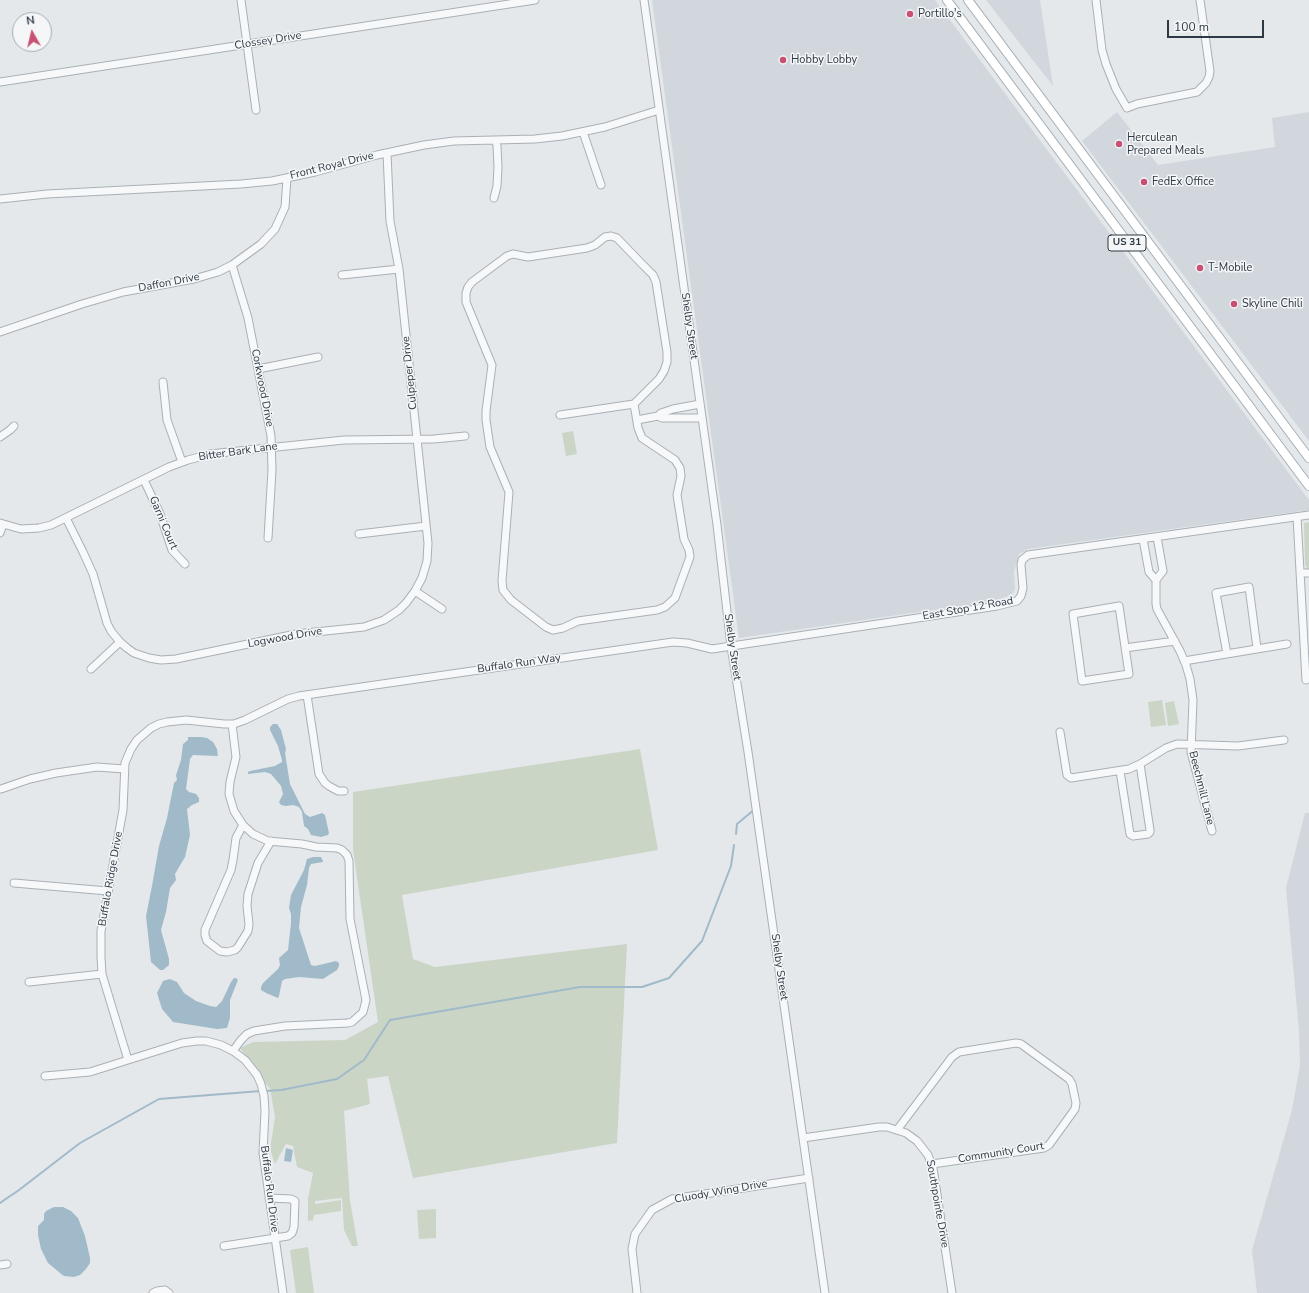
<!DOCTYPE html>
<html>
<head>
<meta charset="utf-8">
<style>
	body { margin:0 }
	#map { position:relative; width:1309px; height:1293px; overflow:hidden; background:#e4e8eb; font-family:"Nunito Sans",sans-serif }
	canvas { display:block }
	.north { position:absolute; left:12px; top:12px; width:40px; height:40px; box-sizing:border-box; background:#f4f6f8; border:1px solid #a4aab0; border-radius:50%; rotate:352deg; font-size:11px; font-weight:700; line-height:16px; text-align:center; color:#2c3843 }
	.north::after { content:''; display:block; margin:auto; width:14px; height:18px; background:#c85173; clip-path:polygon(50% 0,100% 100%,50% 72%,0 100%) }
	.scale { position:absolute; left:1167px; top:20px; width:97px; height:18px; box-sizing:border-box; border:2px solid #2c3843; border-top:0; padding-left:5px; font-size:12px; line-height:14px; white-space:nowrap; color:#2c3843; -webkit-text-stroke:3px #f4f6f8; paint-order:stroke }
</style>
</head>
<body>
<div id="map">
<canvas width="1309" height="1293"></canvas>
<div class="north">N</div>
<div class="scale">100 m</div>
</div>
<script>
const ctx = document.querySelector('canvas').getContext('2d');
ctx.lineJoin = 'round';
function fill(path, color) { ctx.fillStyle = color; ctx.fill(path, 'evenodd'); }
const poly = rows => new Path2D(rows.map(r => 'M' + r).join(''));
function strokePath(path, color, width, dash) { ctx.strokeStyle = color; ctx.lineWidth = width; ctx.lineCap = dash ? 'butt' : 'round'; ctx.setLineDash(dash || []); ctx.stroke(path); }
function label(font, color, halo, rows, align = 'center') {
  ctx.font = font + ' "Nunito Sans",sans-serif'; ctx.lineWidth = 3; ctx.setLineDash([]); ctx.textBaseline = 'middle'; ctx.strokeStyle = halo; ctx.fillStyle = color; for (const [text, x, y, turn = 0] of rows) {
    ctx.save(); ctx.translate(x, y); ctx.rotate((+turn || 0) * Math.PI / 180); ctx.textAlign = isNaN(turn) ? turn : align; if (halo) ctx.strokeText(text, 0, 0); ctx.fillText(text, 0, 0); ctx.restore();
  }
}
fill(poly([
	[652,0,935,0,1309,500,1309,510,1028,549,1019,554,1014,572,1015,589,1013,593,1006,597,995,601,739,638],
	[986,0,1040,0,1053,86],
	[1117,112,1158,165,1275,147,1272,118,1309,112,1309,441,1082,141],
	[1305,813,1309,813,1309,1293,1257,1293,1252,1250,1292,1110,1300,1065,1299,1031,1286,888]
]), '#d2d7dd');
fill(poly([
	[573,431,577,454,566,456,562,433],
	[1309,522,1309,570,1308,570,1305,564,1304,523],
	[1162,700,1166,725,1151,727,1148,702],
	[1174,701,1179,724,1168,726,1165,703],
	[640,749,658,850,402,895,413,959,435,967,627,944,617,1143,413,1178,388,1076,367,1079,370,1104,344,1111,350,1201,358,1246,352,1246,344,1230,342,1198,315,1201,315,1204,341,1200,341,1211,314,1215,313,1220,308,1221,308,1199,313,1173,297,1167,293,1146,286,1144,275,1164,270,1149,275,1117,270,1089,240,1048,253,1042,345,1040,378,1022,353,850,353,792],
	[436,1209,436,1238,419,1239,417,1210],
	[308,1247,314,1293,296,1293,290,1250]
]), '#cbd5c6');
fill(poly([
	[273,724,277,724,281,730,286,749,285,753,290,784,305,814,310,817,322,813,325,815,329,833,328,835,321,837,311,835,308,829,304,826,302,812,299,807,293,805,286,806,281,805,279,802,283,794,281,786,271,774,265,772,248,774,248,772,250,771,275,766,282,762,282,760,278,746,270,730,270,727],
	[188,737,201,737,207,738,213,742,217,749,218,756,193,755,190,759,186,789,189,792,196,794,199,798,199,802,192,805,187,809,190,835,185,857,175,874,176,880,170,888,166,912,161,930,169,959,169,965,163,970,160,970,151,962,146,916,152,886,159,846,167,818,174,783,177,780,176,775,181,760,183,744,188,740],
	[313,857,321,857,323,861,323,862,311,864,309,868,307,885,301,907,299,928,311,965,315,966,336,961,339,963,339,966,337,970,323,979,299,977,285,979,282,981,279,996,278,998,266,993,261,990,261,987,263,983,278,969,280,965,279,958,288,950,291,923,291,914,289,908,291,895,304,870,307,859],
	[234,978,236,978,238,980,230,1000,230,1018,227,1028,217,1029,173,1022,162,1009,157,993,163,981,170,979,177,982,184,993,196,1001,210,1006,216,1007,222,1001,231,982],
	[286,1148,293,1150,291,1162,284,1161],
	[54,1207,63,1207,71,1211,78,1218,85,1236,90,1258,90,1263,86,1269,80,1275,74,1277,64,1276,60,1273,48,1263,41,1249,38,1235,38,1226,44,1220,44,1214,46,1211]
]), '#a1bac9');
strokePath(poly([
	[736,834,737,824,755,809],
	[265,1091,281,1090,337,1079,364,1060,390,1020,580,987,642,987,669,978,702,941,731,866,734,845],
	[0,1203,19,1190,80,1143,159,1099,261,1091]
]), '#a1bac9', 2);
const minor = poly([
	[241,0,256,110],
	[644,0,717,525,731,646,748,752,825,1293],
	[1096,0,1102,50,1106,64,1116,89,1127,108,1137,104,1197,92,1206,83,1209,77,1210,71,1200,0],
	[0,82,535,0],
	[583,132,601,185],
	[494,198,497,186,498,167,497,146,496,140],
	[0,199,47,194,241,184,272,181,315,172,377,155,424,145,454,141,535,139,562,136,605,127,659,110],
	[611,236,617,238,641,263,653,275,656,282,667,352,667,362,664,371,659,379,634,404,638,428,642,438,675,460,680,468,681,476,677,495,684,539,689,550,690,557,675,598,665,607,657,610,578,621,563,628,553,630,546,627,511,600,503,590,502,581,509,492,490,447,486,420,486,411,492,365,466,302,466,293,468,287,472,282,507,256,513,254,528,257,587,248,595,245,605,237,611,236],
	[232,265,248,318,271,436,272,470,268,538],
	[342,275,399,269],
	[0,332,82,304,123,292,194,279,218,272,232,265,261,244,275,229,285,207,287,178],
	[258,369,318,357],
	[163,382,167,420,182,462],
	[700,404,673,409,661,413,658,416,662,418,702,418],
	[560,415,634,404],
	[637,420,658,416],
	[0,437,10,430,14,426],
	[144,480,160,514,172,550,185,564],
	[1297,517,1306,680],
	[66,518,83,552,93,574,107,623,111,631,120,642,127,648,134,653,149,658,161,660,176,659,296,634,364,627,384,620,399,610,406,603,415,591,422,578,427,561,428,543,399,269,390,221,387,153],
	[0,523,21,529,39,528,51,525,169,467,188,460,210,454,344,440,434,439,465,436],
	[0,533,3,524],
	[359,534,426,526],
	[1143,539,1149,572,1156,580,1156,604,1157,609,1180,651,1186,665,1190,679,1193,700,1191,752,1212,831],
	[1300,573,1309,573],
	[1156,580,1163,571,1157,537],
	[415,591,442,609],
	[1119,606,1129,674,1082,681,1073,614,1119,606],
	[1125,648,1175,641],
	[1227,654,1216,593,1249,587,1257,648],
	[1184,661,1287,644],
	[91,669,120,642],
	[307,695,319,774,325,783,329,786,338,791,344,791],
	[232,724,236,757,230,782,229,794,234,811,243,825,253,834,268,841,302,844,316,847,337,848,342,850,347,855,349,861,350,919,366,1000,363,1012,352,1022,348,1023,285,1026,254,1031,247,1034,241,1040,233,1051],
	[1060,732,1067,775,1071,778,1129,769,1140,764,1166,748,1177,744,1238,746,1284,740],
	[1120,771,1130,834,1133,836,1148,834,1150,832,1150,830,1140,764],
	[1,789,30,779,56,773,97,767,124,769],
	[243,825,236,838,233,860,231,870,205,930,205,935,207,941,220,951,227,952,235,950,238,947,248,931,249,924,247,906,248,894,258,863,271,841],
	[14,883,108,891],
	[29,982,102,974],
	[128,1060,102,974,101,957,101,931,123,810,125,763,131,749,137,740,151,728,159,724,167,722,186,720,224,724,234,724,245,720,288,699,299,696,673,642,687,643,712,649,997,606,1017,601,1021,596,1023,588,1021,565,1022,560,1028,555,1309,515],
	[45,1076,90,1072,182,1043,197,1041,206,1041,221,1045,233,1051,245,1060,257,1075,261,1084,264,1096,265,1111,263,1153,283,1293],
	[897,1130,952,1057,959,1052,1016,1043,1021,1044,1069,1079,1072,1084,1076,1103,1075,1109,1049,1145,1044,1148,932,1164],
	[803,1138,879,1127,887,1127,906,1133,917,1141,928,1155,933,1168,952,1293],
	[224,1246,288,1236,292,1233,294,1227,295,1201,291,1199,269,1198],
	[0,1265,7,1264],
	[153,1293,157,1291,165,1290,169,1293],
	[637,1293,632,1249,635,1234,652,1210,672,1199,809,1178]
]);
const major = poly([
	[947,0,1309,486],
	[968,0,1309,458]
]);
strokePath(minor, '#a9b0b5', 9);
strokePath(major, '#a4aeb6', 10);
strokePath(minor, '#f7f8fa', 7);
strokePath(major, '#fff', 8);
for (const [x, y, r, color] of [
	[910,14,4,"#c85173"],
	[783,60,4,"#c85173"],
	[1119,144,4,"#c85173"],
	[1144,182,4,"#c85173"],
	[1200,268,4,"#c85173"],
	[1234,304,4,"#c85173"]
]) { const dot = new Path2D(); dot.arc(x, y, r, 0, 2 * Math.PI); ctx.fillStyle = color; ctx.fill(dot); strokePath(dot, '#f4f6f8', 1.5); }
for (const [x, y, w] of [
	[1127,243,38]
]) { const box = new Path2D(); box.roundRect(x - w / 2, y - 8, w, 16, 3); ctx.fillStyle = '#f4f6f8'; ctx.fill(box); strokePath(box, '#2c3843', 1); }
label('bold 10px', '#2c3843', null, [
	["US 31",1127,243]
]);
label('11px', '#2c3843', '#f4f6f8', [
	["Portillo's",918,14],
	["Hobby Lobby",791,60],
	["Herculean",1127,138],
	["Prepared Meals",1127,151],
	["FedEx Office",1152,182],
	["T-Mobile",1208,268],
	["Skyline Chili",1242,304]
], 'left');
label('11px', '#2c3843', '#f4f6f8', [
	["Clossey Drive",268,41,-9],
	["Front Royal Drive",332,166,-14],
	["Daffon Drive",169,283,-11],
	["Shelby Street",689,326,82],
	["Culpeper Drive",410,373,-96],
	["Corkwood Drive",262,388,79],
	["Bitter Bark Lane",238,452,-8],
	["Garni Court",163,523,67],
	["East Stop 12 Road",968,609,-10],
	["Logwood Drive",285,638,-10],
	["Shelby Street",732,647,82],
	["Buffalo Run Way",519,664,-8],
	["Beechmill Lane",1201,788,76],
	["Buffalo Ridge Drive",111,879,-80],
	["Shelby Street",779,967,82],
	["Community Court",1001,1153,-9],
	["Buffalo Run Drive",269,1189,83],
	["Cluody Wing Drive",721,1192,-10],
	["Southpointe Drive",937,1204,80]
]);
</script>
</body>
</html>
